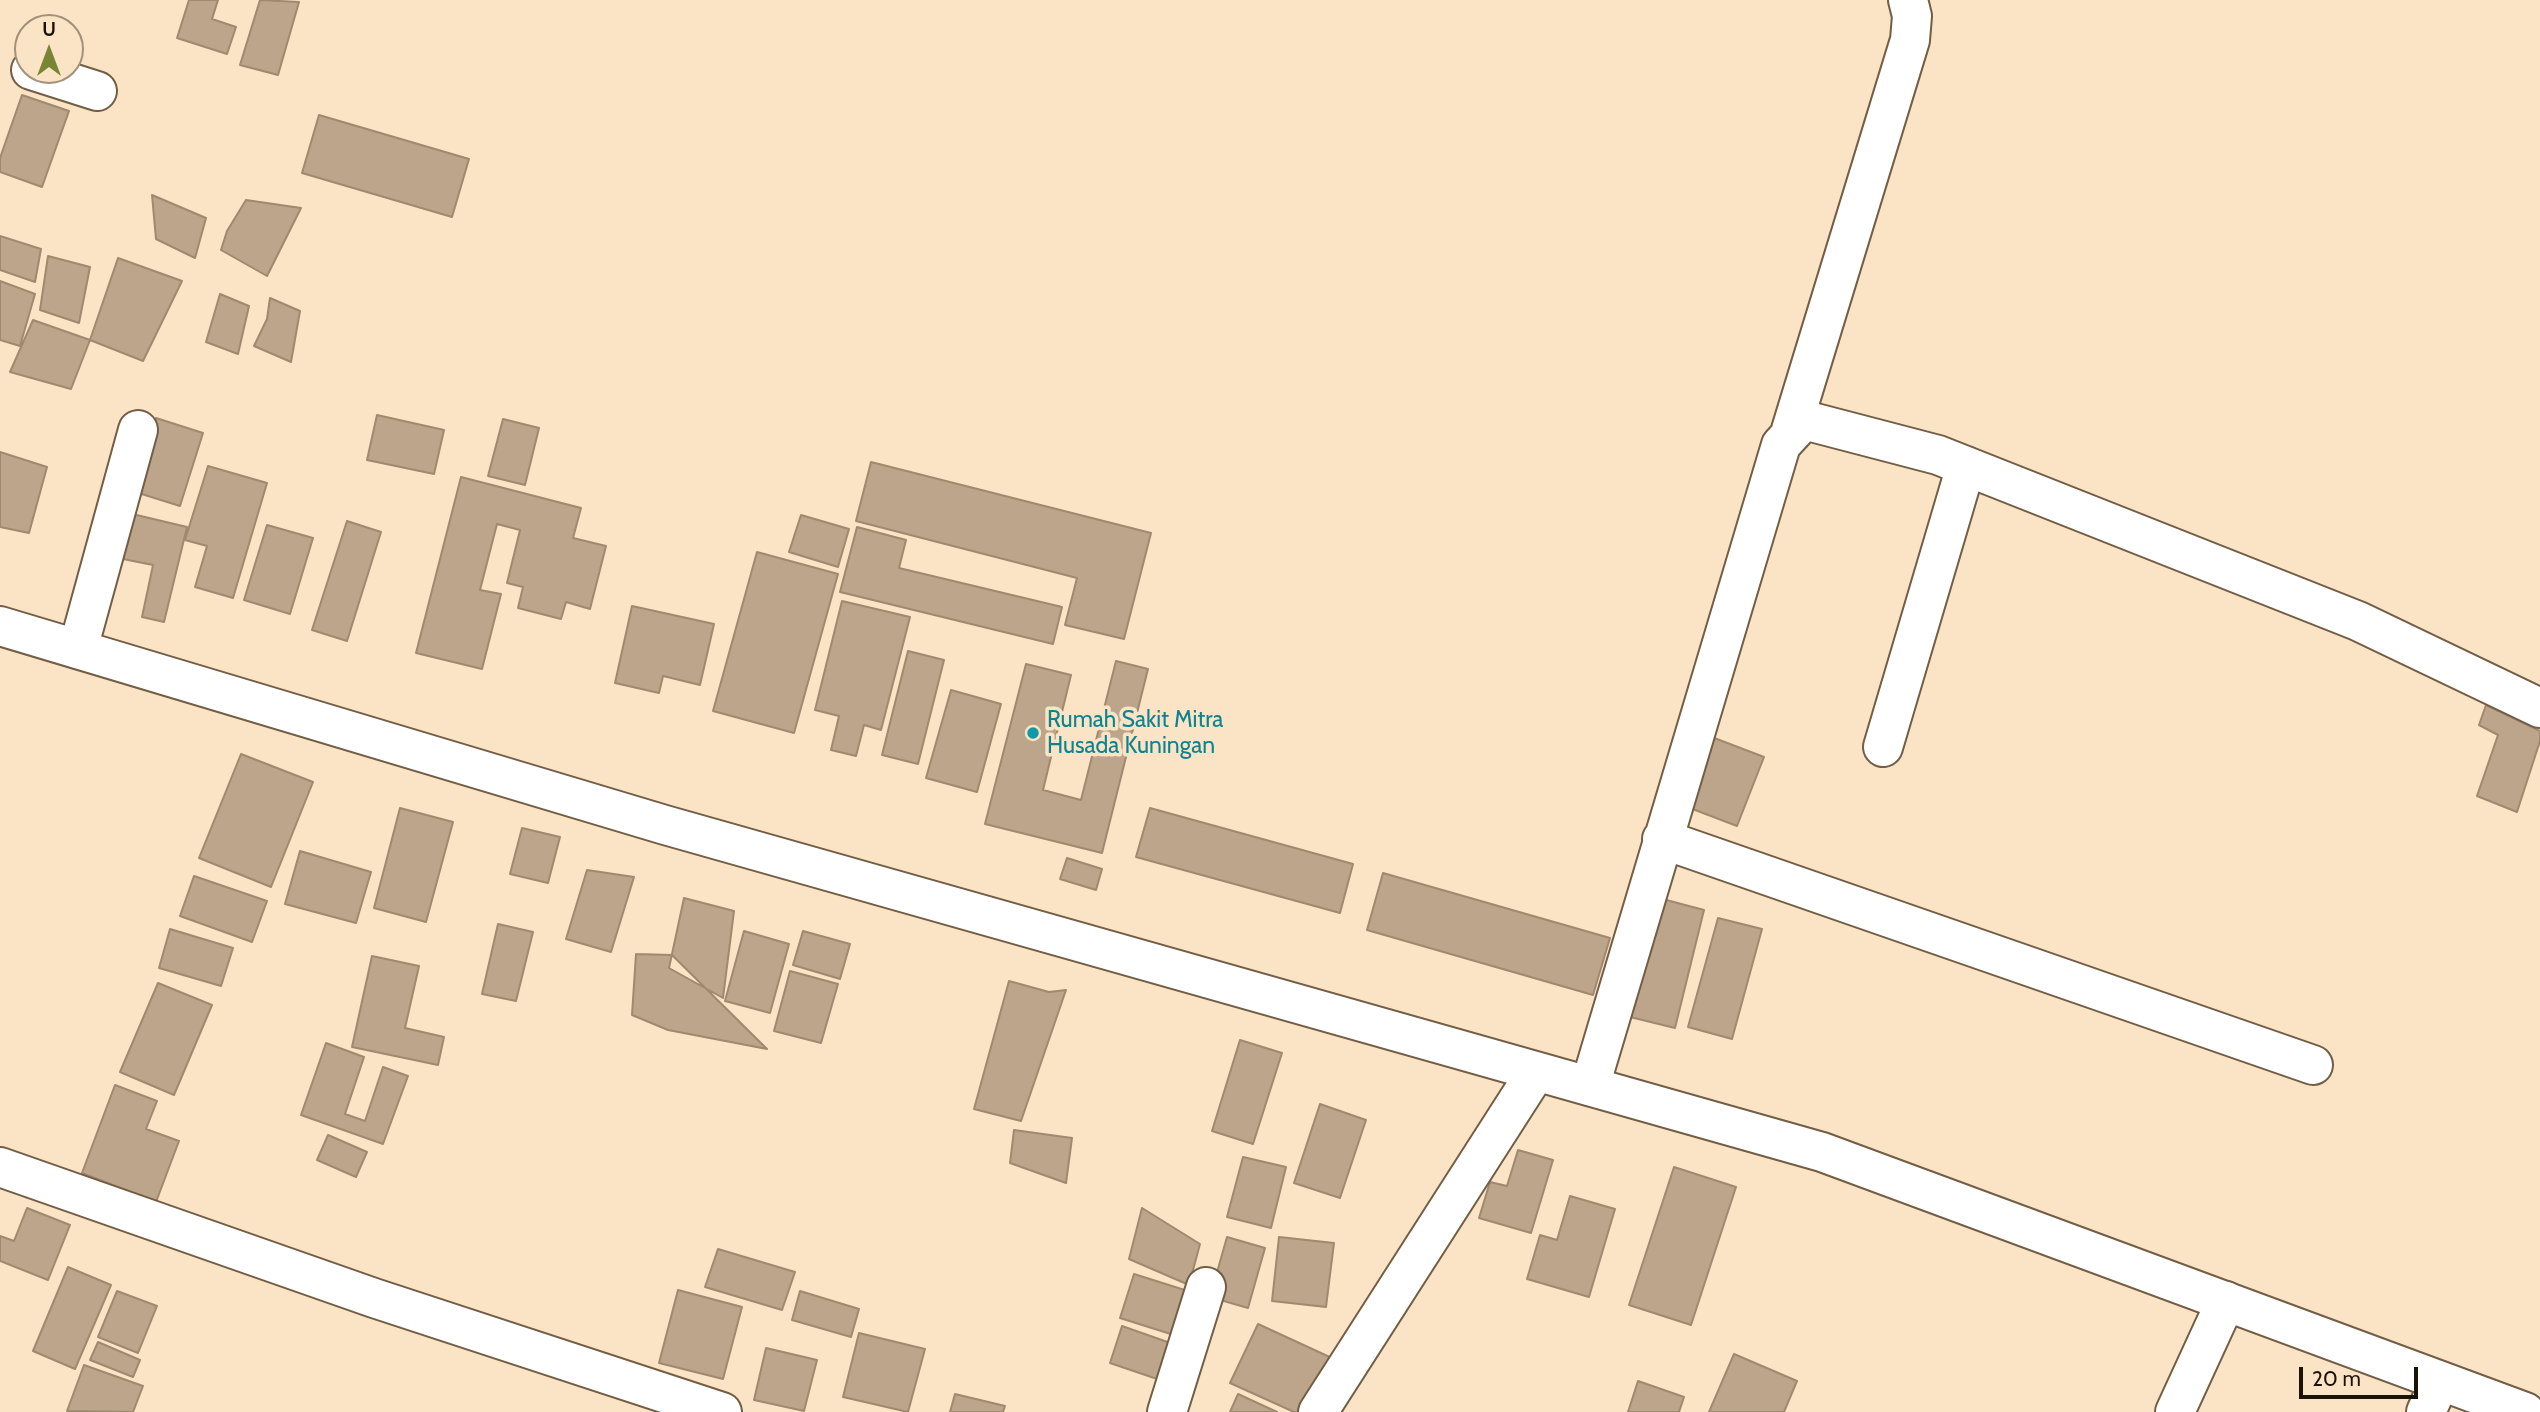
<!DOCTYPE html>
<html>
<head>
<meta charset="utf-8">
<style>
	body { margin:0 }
	#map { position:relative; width:2540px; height:1412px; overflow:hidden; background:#fbe3c6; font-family:Cabin,sans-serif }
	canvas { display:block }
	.north { position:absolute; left:14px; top:14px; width:70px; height:70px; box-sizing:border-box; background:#fbe3c6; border:2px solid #a1907a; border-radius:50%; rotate:0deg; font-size:19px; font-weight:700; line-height:28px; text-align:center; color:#1b1309 }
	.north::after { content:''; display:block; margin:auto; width:24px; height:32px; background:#788634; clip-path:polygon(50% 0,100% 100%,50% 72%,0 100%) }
	.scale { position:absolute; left:2299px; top:1367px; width:119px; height:32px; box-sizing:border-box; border:4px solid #1b1309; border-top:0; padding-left:9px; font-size:21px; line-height:24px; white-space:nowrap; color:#1b1309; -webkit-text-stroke:5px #fbe3c6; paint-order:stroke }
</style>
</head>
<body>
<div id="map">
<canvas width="2540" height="1412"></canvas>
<div class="north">U</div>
<div class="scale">20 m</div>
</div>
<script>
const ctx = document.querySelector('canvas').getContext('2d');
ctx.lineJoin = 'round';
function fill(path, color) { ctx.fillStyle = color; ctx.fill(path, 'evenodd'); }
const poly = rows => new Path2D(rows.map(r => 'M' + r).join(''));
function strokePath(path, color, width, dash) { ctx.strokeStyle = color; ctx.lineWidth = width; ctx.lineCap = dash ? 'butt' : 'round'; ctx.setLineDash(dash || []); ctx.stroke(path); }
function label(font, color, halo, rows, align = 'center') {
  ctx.font = font + ' Cabin,sans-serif'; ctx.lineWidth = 7; ctx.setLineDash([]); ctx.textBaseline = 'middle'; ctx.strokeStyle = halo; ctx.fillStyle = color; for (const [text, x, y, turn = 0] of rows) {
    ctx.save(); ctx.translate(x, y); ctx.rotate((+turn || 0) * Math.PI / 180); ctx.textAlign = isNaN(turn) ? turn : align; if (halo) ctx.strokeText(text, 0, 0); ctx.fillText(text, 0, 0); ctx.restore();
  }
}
const building = poly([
	[189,0,218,0,212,19,236,27,227,54,177,38,189,0],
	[260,0,299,2,278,75,240,65,260,0],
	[22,95,69,111,42,187,0,172,0,158,22,95],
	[319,115,469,159,452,217,302,173,319,115],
	[152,195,206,218,195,258,156,239,152,195],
	[246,200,301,208,267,276,221,250,227,231,246,200],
	[0,236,41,249,35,282,0,270,0,236],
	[48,256,90,267,79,323,40,310,48,256],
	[118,258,182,281,143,361,90,340,118,258],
	[0,281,35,294,20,346,0,340,0,281],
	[220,294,249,306,238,354,206,342,220,294],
	[270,298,300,311,291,362,254,346,267,319,270,298],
	[33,320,90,340,71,389,10,372,33,320],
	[377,415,444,430,434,474,367,460,377,415],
	[156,418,203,433,180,506,132,491,156,418],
	[503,419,539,428,525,485,488,476,503,419],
	[0,452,47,467,29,533,0,527,0,452],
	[871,462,1151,533,1124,639,1065,625,1077,578,856,521,871,462],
	[208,466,267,483,233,598,195,587,207,546,185,540,208,466],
	[461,477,581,508,573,538,606,546,590,609,566,602,561,619,518,608,523,587,507,583,520,530,497,524,480,590,501,594,482,669,416,653,461,477],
	[124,512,187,527,164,622,142,617,153,565,113,557,124,512],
	[801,515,849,529,838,567,789,552,801,515],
	[347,521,381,532,347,641,312,630,347,521],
	[267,525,313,538,290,614,244,600,267,525],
	[857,527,906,540,899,568,1062,607,1053,644,840,592,857,527],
	[757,552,838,574,794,733,713,711,757,552],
	[842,601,910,617,881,730,864,725,856,756,831,750,839,716,815,710,842,601],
	[632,606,714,624,700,685,663,676,659,693,615,683,632,606],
	[908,651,944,660,918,764,882,755,908,651],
	[1116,661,1148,669,1102,853,985,824,1026,664,1071,675,1043,790,1081,800,1116,661],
	[951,690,1001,704,977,792,926,778,951,690],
	[2486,705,2540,731,2540,741,2517,812,2477,796,2498,735,2479,725,2486,705],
	[1709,736,1764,757,1737,826,1682,805,1709,736],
	[241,754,313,782,271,887,199,858,241,754],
	[400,808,453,822,426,922,374,908,400,808],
	[1150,808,1353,864,1340,913,1136,857,1150,808],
	[522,828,560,837,548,883,510,874,522,828],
	[300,851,371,872,356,923,285,904,300,851],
	[1067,858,1102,869,1096,890,1060,879,1067,858],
	[587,870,634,877,611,952,566,939,587,870],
	[1383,873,1610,938,1593,995,1367,930,1383,873],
	[194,876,267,901,252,942,180,916,194,876],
	[1655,897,1704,910,1675,1028,1626,1016,1655,897],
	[684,898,734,911,723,998,669,968,684,898],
	[1718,918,1762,929,1732,1039,1688,1027,1718,918],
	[498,924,533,932,516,1001,482,994,498,924],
	[170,929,233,948,221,986,159,968,170,929],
	[744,931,789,944,770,1013,725,1001,744,931],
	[803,931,850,944,840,979,793,965,803,931],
	[636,954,672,955,767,1049,668,1030,632,1015,636,954],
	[372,956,419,966,405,1028,444,1037,438,1065,352,1047,372,956],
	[790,971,838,984,821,1043,774,1031,790,971],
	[1009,981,1049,992,1066,990,1021,1121,974,1109,1009,981],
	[158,983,212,1005,174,1095,120,1072,158,983],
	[1240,1040,1282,1053,1253,1144,1212,1131,1240,1040],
	[326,1043,364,1057,345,1114,365,1121,383,1067,408,1076,383,1144,301,1115,326,1043],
	[115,1085,157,1101,146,1129,179,1141,156,1202,82,1173,115,1085],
	[1320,1104,1366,1120,1340,1198,1294,1183,1320,1104],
	[1014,1130,1072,1138,1066,1183,1010,1163,1014,1130],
	[328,1135,367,1152,356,1177,317,1160,328,1135],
	[1518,1150,1553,1160,1531,1233,1479,1218,1490,1182,1507,1186,1518,1150],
	[1243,1157,1286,1167,1271,1228,1227,1217,1243,1157],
	[1674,1167,1736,1187,1691,1325,1629,1305,1674,1167],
	[1570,1196,1615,1209,1589,1297,1527,1279,1540,1235,1557,1240,1570,1196],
	[27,1208,70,1225,48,1280,0,1261,0,1236,14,1241,27,1208],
	[1142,1208,1200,1244,1189,1285,1129,1259,1142,1208],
	[1227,1237,1265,1248,1248,1308,1210,1297,1227,1237],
	[1279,1237,1334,1243,1326,1307,1272,1301,1279,1237],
	[718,1249,795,1272,782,1310,705,1287,718,1249],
	[68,1267,111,1285,75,1369,33,1351,68,1267],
	[1134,1274,1191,1292,1177,1336,1120,1318,1134,1274],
	[678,1290,742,1307,723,1379,659,1363,678,1290],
	[117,1291,157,1306,138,1353,98,1337,117,1291],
	[800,1291,859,1309,851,1337,792,1320,800,1291],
	[1258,1324,1334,1359,1309,1412,1294,1412,1230,1383,1258,1324],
	[1122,1326,1176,1345,1163,1381,1110,1363,1122,1326],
	[859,1333,925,1349,908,1412,843,1397,859,1333],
	[98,1342,140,1360,133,1377,90,1360,98,1342],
	[766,1348,817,1360,804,1411,754,1400,766,1348],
	[1734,1354,1797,1381,1784,1412,1709,1412,1734,1354],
	[84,1365,143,1386,133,1412,67,1411,84,1365],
	[1638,1381,1684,1397,1679,1412,1628,1412,1638,1381],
	[955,1394,1005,1406,1003,1412,950,1412,955,1394],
	[1238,1394,1277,1412,1230,1412,1238,1394]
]);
fill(building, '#bca58a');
strokePath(building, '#9f896f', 2);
const street = poly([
	[31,70,97,91],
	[1791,430,1910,40,1912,16,1908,0],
	[78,649,138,430],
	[1883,747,1966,466],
	[1662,839,2313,1065],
	[1590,1086,1781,445,1804,420,1938,455,2358,621,2540,708],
	[0,1167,374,1298,722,1412],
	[1167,1412,1206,1287],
	[1318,1412,1536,1072],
	[2175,1412,2226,1301],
	[2426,1412,2440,1381]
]);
const secondary = poly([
	[0,626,665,825,1822,1152,2525,1412]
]);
strokePath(street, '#725e45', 42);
strokePath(secondary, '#725e45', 42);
strokePath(street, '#fff', 38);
strokePath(secondary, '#fff', 38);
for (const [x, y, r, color] of [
	[1033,733,7,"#0f9aa8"]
]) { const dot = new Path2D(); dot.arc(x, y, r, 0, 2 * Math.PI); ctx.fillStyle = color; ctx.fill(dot); strokePath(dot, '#fbe3c6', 2.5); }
label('23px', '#0d838f', '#fbe3c6', [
	["Rumah Sakit Mitra",1047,720],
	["Husada Kuningan",1047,746]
], 'left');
</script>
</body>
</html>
